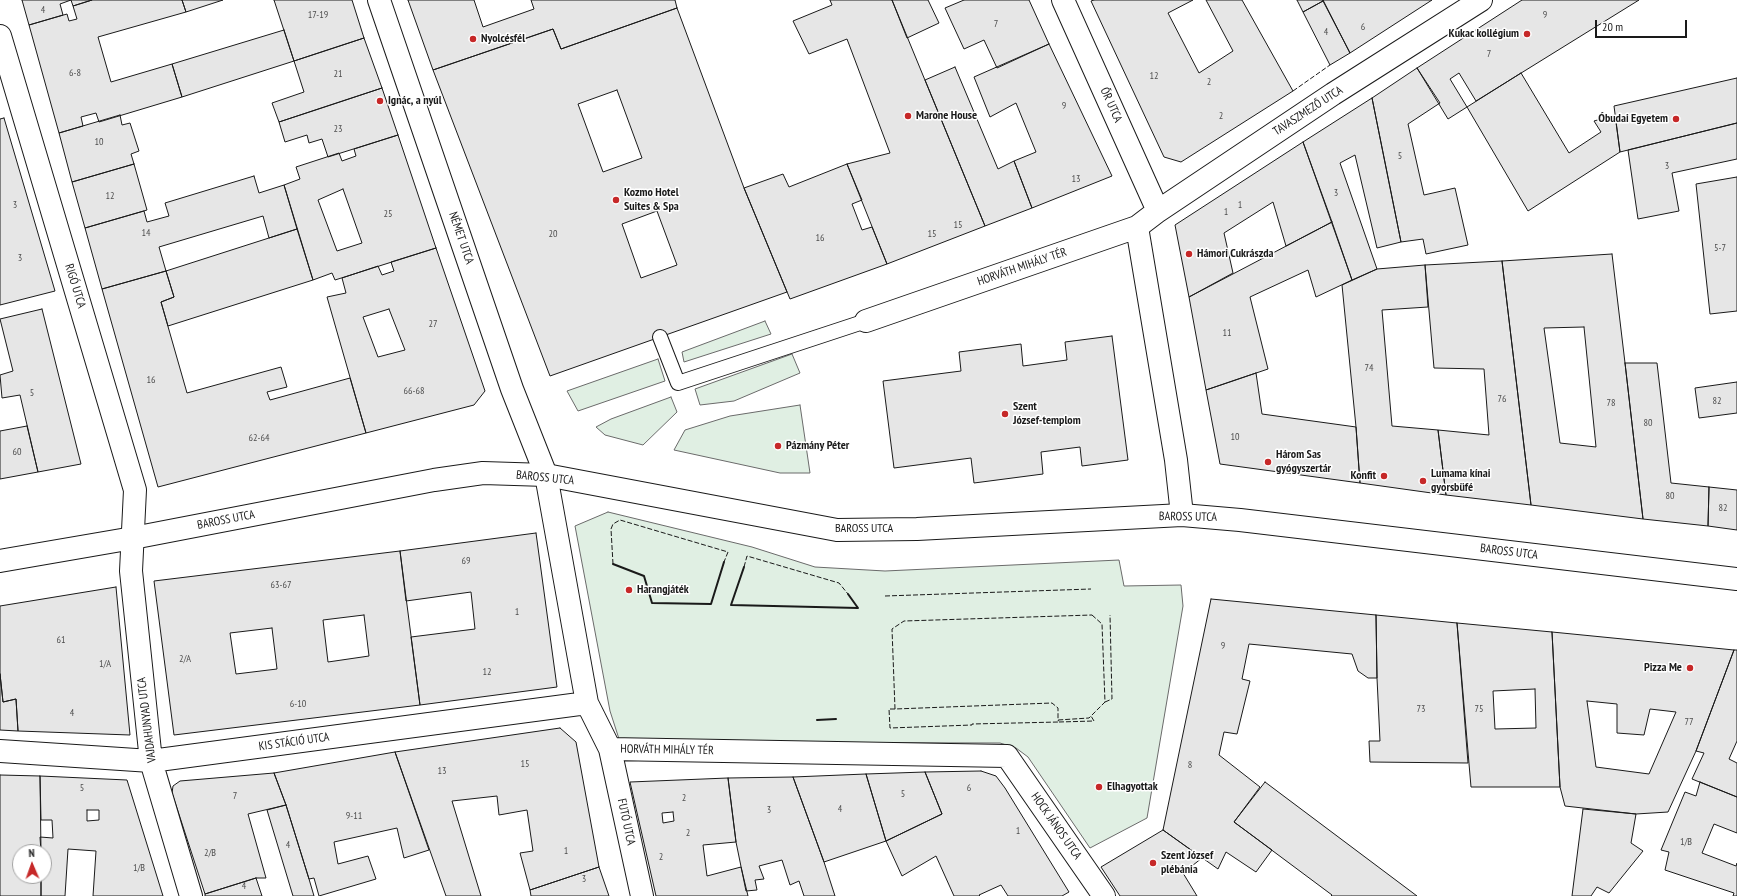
<!DOCTYPE html>
<html>
<head>
<meta charset="utf-8">
<style>
	body { margin:0 }
	#map { position:relative; width:1737px; height:896px; overflow:hidden; background:#fff; font-family:"PT Sans Narrow",sans-serif }
	canvas { display:block }
	.north { position:absolute; left:12px; top:844px; width:40px; height:40px; box-sizing:border-box; background:#fff; border:1px solid #a3a3a3; border-radius:50%; rotate:358deg; font-size:11px; font-weight:700; line-height:16px; text-align:center; color:#1a1a1a }
	.north::after { content:''; display:block; margin:auto; width:14px; height:18px; background:#c62828; clip-path:polygon(50% 0,100% 100%,50% 72%,0 100%) }
	.scale { position:absolute; left:1595px; top:20px; width:92px; height:18px; box-sizing:border-box; border:2px solid #1a1a1a; border-top:0; padding-left:5px; font-size:12px; line-height:14px; white-space:nowrap; color:#1a1a1a; -webkit-text-stroke:3px #fff; paint-order:stroke }
</style>
</head>
<body>
<div id="map">
<canvas width="1737" height="896"></canvas>
<div class="north">N</div>
<div class="scale">20 m</div>
</div>
<script>
const ctx = document.querySelector('canvas').getContext('2d');
ctx.lineJoin = 'round';
function fill(path, color) { ctx.fillStyle = color; ctx.fill(path, 'evenodd'); }
const poly = rows => new Path2D(rows.map(r => 'M' + r).join(''));
function strokePath(path, color, width, dash) { ctx.strokeStyle = color; ctx.lineWidth = width; ctx.lineCap = dash ? 'butt' : 'round'; ctx.setLineDash(dash || []); ctx.stroke(path); }
function label(font, color, halo, rows, align = 'center') {
  ctx.font = font + ' "PT Sans Narrow",sans-serif'; ctx.lineWidth = 3; ctx.setLineDash([]); ctx.textBaseline = 'middle'; ctx.strokeStyle = halo; ctx.fillStyle = color; for (const [text, x, y, turn = 0] of rows) {
    ctx.save(); ctx.translate(x, y); ctx.rotate((+turn || 0) * Math.PI / 180); ctx.textAlign = isNaN(turn) ? turn : align; if (halo) ctx.strokeText(text, 0, 0); ctx.fillText(text, 0, 0); ctx.restore();
  }
}
const green = poly([
	[765,321,771,334,684,362,682,352,765,321],
	[792,354,800,373,734,401,700,405,695,389,792,354],
	[658,359,665,381,578,411,567,391,658,359],
	[671,397,677,412,643,445,605,435,596,427,611,419,671,397],
	[800,405,810,473,780,473,674,450,685,430,730,416,800,405],
	[608,512,752,547,815,567,885,571,1119,560,1124,586,1181,585,1183,606,1147,818,1090,848,1028,757,1016,748,1000,743,620,742,610,711,575,526,608,512]
]);
fill(green, '#e0efe3');
strokePath(green, '#6a6a6a', 1);
const building = poly([
	[22,0,92,0,73,6,71,0,60,4,63,15,29,25,22,0],
	[92,0,182,0,186,12,98,37,111,82,172,64,182,97,99,122,96,113,81,117,83,126,59,133,29,25,67,14,69,21,77,19,73,6,92,0],
	[182,0,223,0,186,12,182,0],
	[274,0,352,0,364,38,294,61,274,0],
	[408,0,474,0,483,27,534,9,531,0,675,0,677,8,561,49,553,29,433,70,408,0],
	[830,0,892,0,985,226,887,264,847,164,890,153,847,39,809,54,793,21,832,5,830,0],
	[892,0,928,0,939,23,907,38,892,0],
	[964,0,1029,0,1049,44,997,68,984,40,964,49,945,8,964,0],
	[1094,0,1193,0,1168,13,1199,73,1233,51,1206,0,1242,0,1293,91,1181,162,1164,157,1091,1,1094,0],
	[1297,0,1323,0,1323,1,1303,12,1297,0],
	[1323,0,1432,0,1350,53,1323,0],
	[1522,0,1639,0,1476,101,1459,73,1450,79,1467,107,1448,119,1417,68,1522,0],
	[1323,1,1350,53,1330,65,1303,12,1323,1],
	[677,8,744,188,787,292,550,376,433,70,553,29,561,49,677,8],
	[617,90,642,158,603,172,578,104,617,90],
	[657,211,677,265,641,278,622,224,657,211],
	[284,30,294,61,182,97,172,64,284,30],
	[364,38,382,88,279,122,272,103,304,92,294,61,364,38],
	[1049,44,1112,176,1032,208,1014,161,1036,152,1016,103,990,117,974,77,1049,44],
	[955,67,998,169,1014,161,1032,208,985,226,925,80,955,67],
	[1417,68,1440,103,1408,124,1424,195,1455,188,1468,245,1426,254,1423,239,1401,242,1372,98,1417,68],
	[1521,73,1569,153,1601,132,1594,121,1615,115,1620,152,1528,211,1467,107,1521,73],
	[1737,78,1737,123,1620,152,1614,106,1737,78],
	[382,88,398,135,328,157,322,139,309,143,307,135,285,142,279,122,382,88],
	[1372,98,1401,242,1377,248,1355,155,1340,163,1377,269,1352,280,1303,142,1372,98],
	[120,115,122,125,130,123,139,151,131,154,134,164,72,182,59,133,120,115],
	[4,118,55,291,0,305,0,119,4,118],
	[1737,123,1737,159,1672,173,1679,211,1638,219,1628,150,1737,123],
	[398,135,436,248,335,280,332,273,313,280,284,185,300,179,296,167,339,153,342,161,356,156,354,149,398,135],
	[343,189,362,243,337,251,318,200,343,189],
	[1303,142,1332,222,1286,246,1273,202,1224,233,1233,273,1189,297,1175,225,1303,142],
	[134,164,147,210,85,228,72,182,134,164],
	[847,164,862,200,852,204,862,230,872,227,887,264,790,299,744,188,783,174,789,187,847,164],
	[254,176,259,193,284,185,297,229,269,238,263,216,159,247,166,271,102,289,85,228,144,211,147,222,169,216,165,203,254,176],
	[1737,177,1737,311,1710,314,1696,184,1737,177],
	[1332,222,1352,280,1316,297,1308,270,1250,297,1268,369,1206,390,1189,297,1332,222],
	[297,229,313,280,168,326,161,302,174,297,166,271,297,229],
	[436,248,485,391,474,405,366,433,327,297,346,293,342,278,378,266,382,275,394,271,391,262,436,248],
	[389,309,405,350,378,357,363,317,389,309],
	[1612,254,1625,363,1643,519,1531,505,1502,261,1612,254],
	[1584,327,1596,447,1560,443,1544,328,1584,327],
	[1502,261,1531,505,1446,495,1438,430,1489,435,1484,369,1434,368,1425,265,1502,261],
	[1425,265,1428,307,1382,310,1392,426,1438,430,1446,495,1360,483,1356,427,1342,285,1377,269,1425,265],
	[166,271,174,297,161,302,187,393,281,367,287,387,267,392,270,400,350,378,366,433,158,487,102,289,166,271],
	[42,309,81,464,38,472,20,395,2,398,0,375,13,371,0,319,42,309],
	[1112,336,1128,460,1082,466,1080,447,1041,452,1043,474,974,483,971,458,894,468,883,381,961,371,959,352,1021,344,1023,366,1067,360,1065,342,1112,336],
	[1625,363,1657,363,1671,483,1709,487,1708,526,1643,519,1625,363],
	[1256,373,1262,414,1356,427,1360,483,1220,464,1206,390,1256,373],
	[1737,382,1737,413,1699,418,1695,388,1737,382],
	[27,426,38,472,0,479,0,431,27,426],
	[1709,487,1737,490,1737,530,1708,526,1709,487],
	[536,533,557,687,420,705,411,637,475,629,471,592,406,601,400,551,536,533],
	[400,551,420,705,174,735,154,581,400,551],
	[364,615,369,656,328,662,323,620,364,615],
	[272,628,277,669,236,674,230,633,272,628],
	[116,587,130,735,18,731,16,699,3,702,0,674,0,606,116,587],
	[1211,599,1376,615,1377,678,1368,678,1358,671,1352,654,1249,644,1242,679,1250,681,1237,734,1224,732,1219,755,1260,787,1234,822,1272,850,1256,872,1226,852,1218,869,1163,830,1211,599],
	[1376,615,1457,623,1468,763,1370,762,1369,741,1380,741,1377,678,1376,615],
	[1457,623,1552,632,1560,787,1471,787,1457,623],
	[1535,689,1536,728,1495,729,1493,691,1535,689],
	[1552,632,1734,650,1696,751,1668,812,1636,814,1565,806,1560,787,1552,632],
	[1587,701,1617,704,1617,733,1644,735,1650,709,1676,712,1649,774,1596,767,1587,701],
	[1734,650,1737,650,1737,741,1729,759,1737,763,1737,797,1692,779,1704,753,1696,751,1734,650],
	[0,674,3,702,16,699,18,731,0,730,0,674],
	[560,728,576,742,599,867,530,890,520,853,533,851,527,810,499,815,497,796,452,801,481,896,446,896,395,752,560,728],
	[395,752,429,850,404,858,397,828,334,842,338,864,368,856,376,879,319,896,314,878,309,879,286,805,274,773,395,752],
	[981,771,996,776,1005,788,1069,892,1062,896,1008,896,1001,885,979,895,980,896,954,896,936,856,902,876,886,841,942,814,925,772,981,771],
	[925,772,942,814,886,841,866,774,925,772],
	[274,773,286,805,248,814,266,878,256,878,205,894,172,793,173,786,180,781,274,773],
	[866,774,886,841,824,862,793,777,866,774],
	[0,775,40,776,41,852,20,852,20,876,41,876,41,896,0,896,0,775],
	[40,776,127,780,163,896,93,896,96,851,68,849,65,896,41,896,41,876,44,876,44,852,41,852,40,837,53,838,52,820,41,820,40,776],
	[87,810,99,810,99,820,87,821,87,810],
	[793,777,824,862,835,896,804,896,799,881,790,885,782,860,759,866,764,879,755,880,757,890,746,891,736,842,728,778,793,777],
	[728,778,736,842,703,845,707,876,741,867,748,896,656,896,630,782,728,778],
	[673,812,674,821,663,823,662,813,673,812],
	[1265,782,1417,896,1331,896,1332,895,1234,822,1265,782],
	[1700,782,1737,797,1737,833,1714,824,1702,853,1736,866,1737,863,1737,896,1733,896,1734,893,1665,870,1669,852,1661,850,1685,792,1696,796,1700,782],
	[286,805,309,879,314,896,293,896,267,810,286,805],
	[1583,809,1636,814,1631,843,1643,851,1609,893,1597,887,1591,896,1572,896,1583,809],
	[1163,830,1202,858,1183,873,1197,896,1120,896,1101,867,1163,830],
	[599,867,609,896,531,896,530,890,599,867],
	[256,878,262,896,205,896,205,894,256,878]
]);
fill(building, '#e6e6e6');
strokePath(building, '#1a1a1a', 1);
const lane = poly([
	[660,337,678,383,866,321]
]);
const street = poly([
	[379,0,512,389,546,475,587,703,610,749,642,896],
	[1063,0,1158,211],
	[0,36,135,490,131,571,151,761,191,896],
	[1137,227,1158,211,1333,94,1481,0],
	[866,321,1137,227,1176,460,1182,515],
	[610,749,1007,756,1104,896],
	[0,751,151,761,587,703]
]);
const secondary = poly([
	[0,561,133,538,434,480,483,473,546,475,837,530,917,529,1182,515,1240,520,1737,579]
]);
strokePath(lane, '#1a1a1a', 16);
strokePath(street, '#1a1a1a', 24);
strokePath(secondary, '#1a1a1a', 24);
strokePath(lane, '#fff', 14);
strokePath(street, '#fff', 22);
strokePath(secondary, '#fff', 22);
strokePath(poly([
	[1293,91,1330,65],
	[613,564,611,529,613,524,620,520,728,552,724,562],
	[744,567,747,556,839,583,848,594],
	[885,596,1091,589],
	[1092,615,1102,624,1105,702,1089,718,1058,720,1058,708,1052,703,895,709,892,629,904,621,1092,615],
	[1105,702,1112,699,1110,615],
	[895,709,889,709,890,728,972,725,972,724,1059,722,1058,720],
	[1059,722,1094,721,1091,716]
]), '#1a1a1a', 1, [5, 2]);
strokePath(poly([
	[613,564,644,576,652,603,711,604,724,562],
	[744,567,731,605,858,608,848,594],
	[817,720,836,719]
]), '#1a1a1a', 2);
for (const [x, y, r, color] of [
	[1527,34,4,"#c62828"],
	[473,39,4,"#c62828"],
	[380,101,4,"#c62828"],
	[908,116,4,"#c62828"],
	[1676,119,4,"#c62828"],
	[616,200,4,"#c62828"],
	[1189,254,4,"#c62828"],
	[1005,414,4,"#c62828"],
	[778,446,4,"#c62828"],
	[1268,462,4,"#c62828"],
	[1384,476,4,"#c62828"],
	[1423,481,4,"#c62828"],
	[629,590,4,"#c62828"],
	[1690,668,4,"#c62828"],
	[1099,787,4,"#c62828"],
	[1153,863,4,"#c62828"]
]) { const dot = new Path2D(); dot.arc(x, y, r, 0, 2 * Math.PI); ctx.fillStyle = color; ctx.fill(dot); strokePath(dot, '#fff', 1.5); }
label('10px', '#4d4d4d', null, [
	["4",43,10],
	["17-19",318,15],
	["9",1545,15],
	["7",996,24],
	["6",1363,27],
	["4",1326,32],
	["7",1489,54],
	["6-8",75,73],
	["21",338,74],
	["12",1154,76],
	["2",1209,82],
	["9",1064,106],
	["2",1221,116],
	["23",338,129],
	["10",99,142],
	["5",1400,156],
	["3",1667,166],
	["13",1076,179],
	["3",1336,193],
	["12",110,196],
	["3",15,205],
	["1",1240,205],
	["1",1226,212],
	["25",388,214],
	["15",958,225],
	["14",146,233],
	["20",553,234],
	["15",932,234],
	["16",820,238],
	["5-7",1720,248],
	["3",20,258],
	["27",433,324],
	["11",1227,333],
	["74",1369,368],
	["16",151,380],
	["66-68",414,391],
	["5",32,393],
	["76",1502,399],
	["82",1717,401],
	["78",1611,403],
	["80",1648,423],
	["10",1235,437],
	["62-64",259,438],
	["60",17,452],
	["80",1670,496],
	["82",1723,508],
	["69",466,561],
	["63-67",281,585],
	["1",517,612],
	["61",61,640],
	["9",1223,646],
	["2/A",185,659],
	["1/A",105,664],
	["12",487,672],
	["6-10",298,704],
	["73",1421,709],
	["75",1479,709],
	["4",72,713],
	["77",1689,722],
	["15",525,764],
	["8",1190,765],
	["13",442,771],
	["5",82,788],
	["6",969,788],
	["5",903,794],
	["7",235,796],
	["2",684,798],
	["4",840,809],
	["3",769,810],
	["9-11",354,816],
	["1",1018,831],
	["2",688,833],
	["1/B",1686,842],
	["4",288,845],
	["1",566,851],
	["2/B",210,853],
	["2",661,857],
	["1/B",139,868],
	["3",584,879],
	["4",244,886]
]);
label('bold 12px', '#1a1a1a', '#fff', [
	["Kukac kollégium",1519,34,"right"],
	["Nyolcésfél",481,39],
	["Ignác, a nyúl",388,101],
	["Marone House",916,116],
	["Óbudai Egyetem",1668,119,"right"],
	["Kozmo Hotel",624,193],
	["Suites & Spa",624,207],
	["Hámori Cukrászda",1197,254],
	["Szent",1013,407],
	["József-templom",1013,421],
	["Pázmány Péter",786,446],
	["Három Sas",1276,455],
	["gyógyszertár",1276,469],
	["Lumama kínai",1431,474],
	["gyorsbüfé",1431,488],
	["Konfit",1376,476,"right"],
	["Harangjáték",637,590],
	["Pizza Me",1682,668,"right"],
	["Elhagyottak",1107,787],
	["Szent József",1161,856],
	["plébánia",1161,870]
], 'left');
label('12px', '#1a1a1a', '#fff', [
	["ŐR UTCA",1111,105,66],
	["TAVASZMEZŐ UTCA",1308,111,-33],
	["NÉMET UTCA",461,238,71],
	["HORVÁTH MIHÁLY TÉR",1022,267,-19],
	["RIGÓ UTCA",75,286,73],
	["BAROSS UTCA",545,478,6],
	["BAROSS UTCA",1188,517,1],
	["BAROSS UTCA",226,520,-11],
	["BAROSS UTCA",864,529],
	["BAROSS UTCA",1509,552,7],
	["VAJDAHUNYAD UTCA",147,720,-97],
	["KIS STÁCIÓ UTCA",294,742,-8],
	["HORVÁTH MIHÁLY TÉR",667,750,1],
	["FUTÓ UTCA",626,822,78],
	["HOCK JÁNOS UTCA",1056,826,55]
]);
</script>
</body>
</html>
